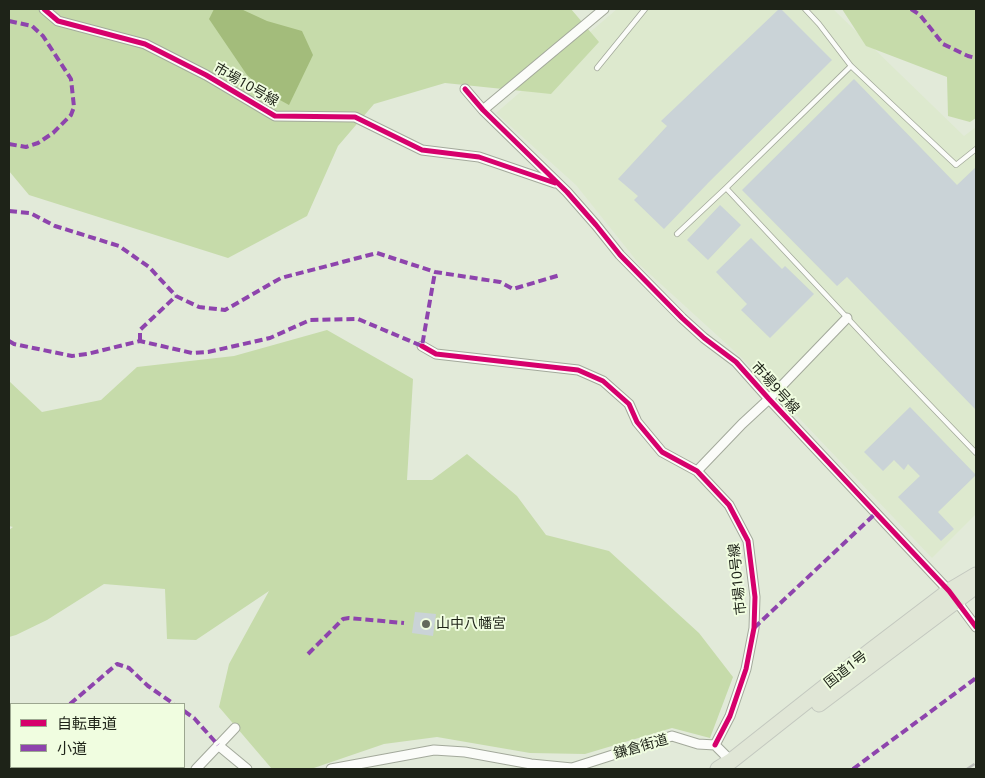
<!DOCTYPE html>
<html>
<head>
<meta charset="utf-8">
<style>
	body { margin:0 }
	#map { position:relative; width:985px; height:778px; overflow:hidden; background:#e2ead9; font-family:"Noto Sans","Noto Sans JP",sans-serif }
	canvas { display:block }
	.frame { position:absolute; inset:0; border:10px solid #1e2318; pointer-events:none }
	.legend { position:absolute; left:10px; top:703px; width:175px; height:65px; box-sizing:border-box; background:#f0fde0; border:1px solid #9ca690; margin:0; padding:6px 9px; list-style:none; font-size:15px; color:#1e2318 }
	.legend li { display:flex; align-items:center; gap:10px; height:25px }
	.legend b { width:25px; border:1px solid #9ca690 }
</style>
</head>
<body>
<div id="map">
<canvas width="985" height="778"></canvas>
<div class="frame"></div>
<ul class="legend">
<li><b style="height:6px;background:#d6006c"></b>自転車道</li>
<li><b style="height:6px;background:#8e44ad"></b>小道</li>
</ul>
</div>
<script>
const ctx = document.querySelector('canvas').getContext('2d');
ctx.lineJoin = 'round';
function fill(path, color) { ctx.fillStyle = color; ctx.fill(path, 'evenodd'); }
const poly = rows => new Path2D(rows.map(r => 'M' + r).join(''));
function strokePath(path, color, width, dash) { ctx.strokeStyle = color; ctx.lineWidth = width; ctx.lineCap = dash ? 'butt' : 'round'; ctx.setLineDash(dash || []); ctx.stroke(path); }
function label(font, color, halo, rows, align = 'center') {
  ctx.font = font + ' "Noto Sans","Noto Sans JP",sans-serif'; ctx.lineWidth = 4; ctx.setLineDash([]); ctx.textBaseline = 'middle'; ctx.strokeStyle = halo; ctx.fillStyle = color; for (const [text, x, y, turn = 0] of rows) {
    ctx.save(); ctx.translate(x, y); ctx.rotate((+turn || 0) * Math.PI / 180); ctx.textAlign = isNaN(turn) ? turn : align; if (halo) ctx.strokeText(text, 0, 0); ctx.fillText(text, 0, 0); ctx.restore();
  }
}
fill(poly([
	[617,9,833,9,964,136,976,127,976,514,932,558,742,358,640,265,576,185,496,113]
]), '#dde9ce');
fill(poly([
	[9,9,571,9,599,42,551,94,445,83,374,104,338,146,307,216,228,258,29,195,9,171],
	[842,9,976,9,976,118,970,122,948,116,947,77,866,46],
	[327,330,413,379,407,480,432,480,467,454,517,496,546,535,609,551,699,633,733,677,710,738,672,728,585,754,530,753,437,737,384,744,311,769,272,769,219,707,229,664,269,591,196,640,167,639,165,589,104,584,47,620,16,635,9,637,9,530,13,527,9,526,9,381,42,412,101,400,137,367,234,356]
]), '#c6dbaa');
fill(poly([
	[214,9,241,9,267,21,302,31,313,55,289,105,269,94,247,75,209,19]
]), '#a3bc7b');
fill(poly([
	[779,9,781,9,832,60,709,182,664,229,634,200,638,196,618,179,667,126,661,121],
	[854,79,957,185,976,167,976,410,847,277,837,286,742,190],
	[720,205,741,225,708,260,687,240],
	[751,238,782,269,785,266,814,294,770,338,741,310,747,304,716,272],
	[910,407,976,475,938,512,954,529,941,541,898,497,920,476,908,464,904,470,894,460,883,471,864,452],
	[415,612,436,614,433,636,412,633]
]), '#cad3d7');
const service = poly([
	[805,9,819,24,851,66,956,165,976,149],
	[597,68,645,9],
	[726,188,881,354,976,453],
	[677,234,726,188,851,66]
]);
const minor = poly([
	[44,9,58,21,145,44,206,75,275,116,355,117,422,150,479,157,555,183],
	[465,89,483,110,567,192,596,225,620,255,682,318,704,338,736,362,769,399,949,591,976,627],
	[483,110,604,9],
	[422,346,436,354,578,370,603,381,629,404,637,422,662,452,697,471,729,505,748,541,755,597,754,628,746,669,730,716,715,745],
	[697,471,742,424,769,399,847,318],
	[9,729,11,731],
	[218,745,247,769],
	[715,745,731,761],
	[196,769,235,728],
	[331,769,434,750,465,752,531,764,572,768,672,736,698,744,715,745]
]);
const trunk = poly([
	[819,704,976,586],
	[718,769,731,761,869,652,949,591,976,575]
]);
strokePath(service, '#a3a99b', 6);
strokePath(minor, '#a3a99b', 11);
strokePath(trunk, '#c3c8bf', 17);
strokePath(service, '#fbfcf9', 4.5);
strokePath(minor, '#fbfcf9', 9);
strokePath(trunk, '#e0e6d6', 15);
strokePath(poly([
	[967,769,976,763]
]), '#bbbdb9', 2.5, [9, 9]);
strokePath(poly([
	[911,9,920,15,943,44,968,56,976,58],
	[9,21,32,26,43,36,71,79,74,107,71,115,53,133,38,143,26,147,9,144],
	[9,211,30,213,55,226,119,246,149,267,176,296,199,307,225,310,281,278,377,253,435,272,500,282,513,289,560,275],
	[9,341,14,344,72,356,87,354,140,341,192,353,208,352,270,338,310,320,358,319,422,346,435,272],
	[140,341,140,330,176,296],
	[754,628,876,513],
	[308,654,343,619,349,618,404,623],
	[70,704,117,664,129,668,148,686,174,704],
	[184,711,194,718,218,745],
	[85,767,87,769],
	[853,769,976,678]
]), '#8e44ad', 4, [8, 4]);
strokePath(poly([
	[44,9,58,21,145,44,206,75,275,116,355,117,422,150,479,157,555,183],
	[465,89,483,110,567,192,596,225,620,255,682,318,704,338,736,362,769,399,949,591,976,627],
	[422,346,436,354,578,370,603,381,629,404,637,422,662,452,697,471,729,505,748,541,755,597,754,628,746,669,730,716,715,745]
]), '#d6006c', 5);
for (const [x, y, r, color] of [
	[426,624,5,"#63695c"]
]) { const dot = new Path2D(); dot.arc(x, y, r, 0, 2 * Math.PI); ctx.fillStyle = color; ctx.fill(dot); strokePath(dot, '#f0fde0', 2); }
label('14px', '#1e2318', '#f0fde0', [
	["市場10号線",246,85,30],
	["市場9号線",775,388,48],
	["市場10号線",738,579,-96],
	["国道1号",846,670,-38],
	["鎌倉街道",641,747,-16]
]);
label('14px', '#1e2318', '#f0fde0', [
	["山中八幡宮",436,624]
], 'left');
</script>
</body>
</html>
